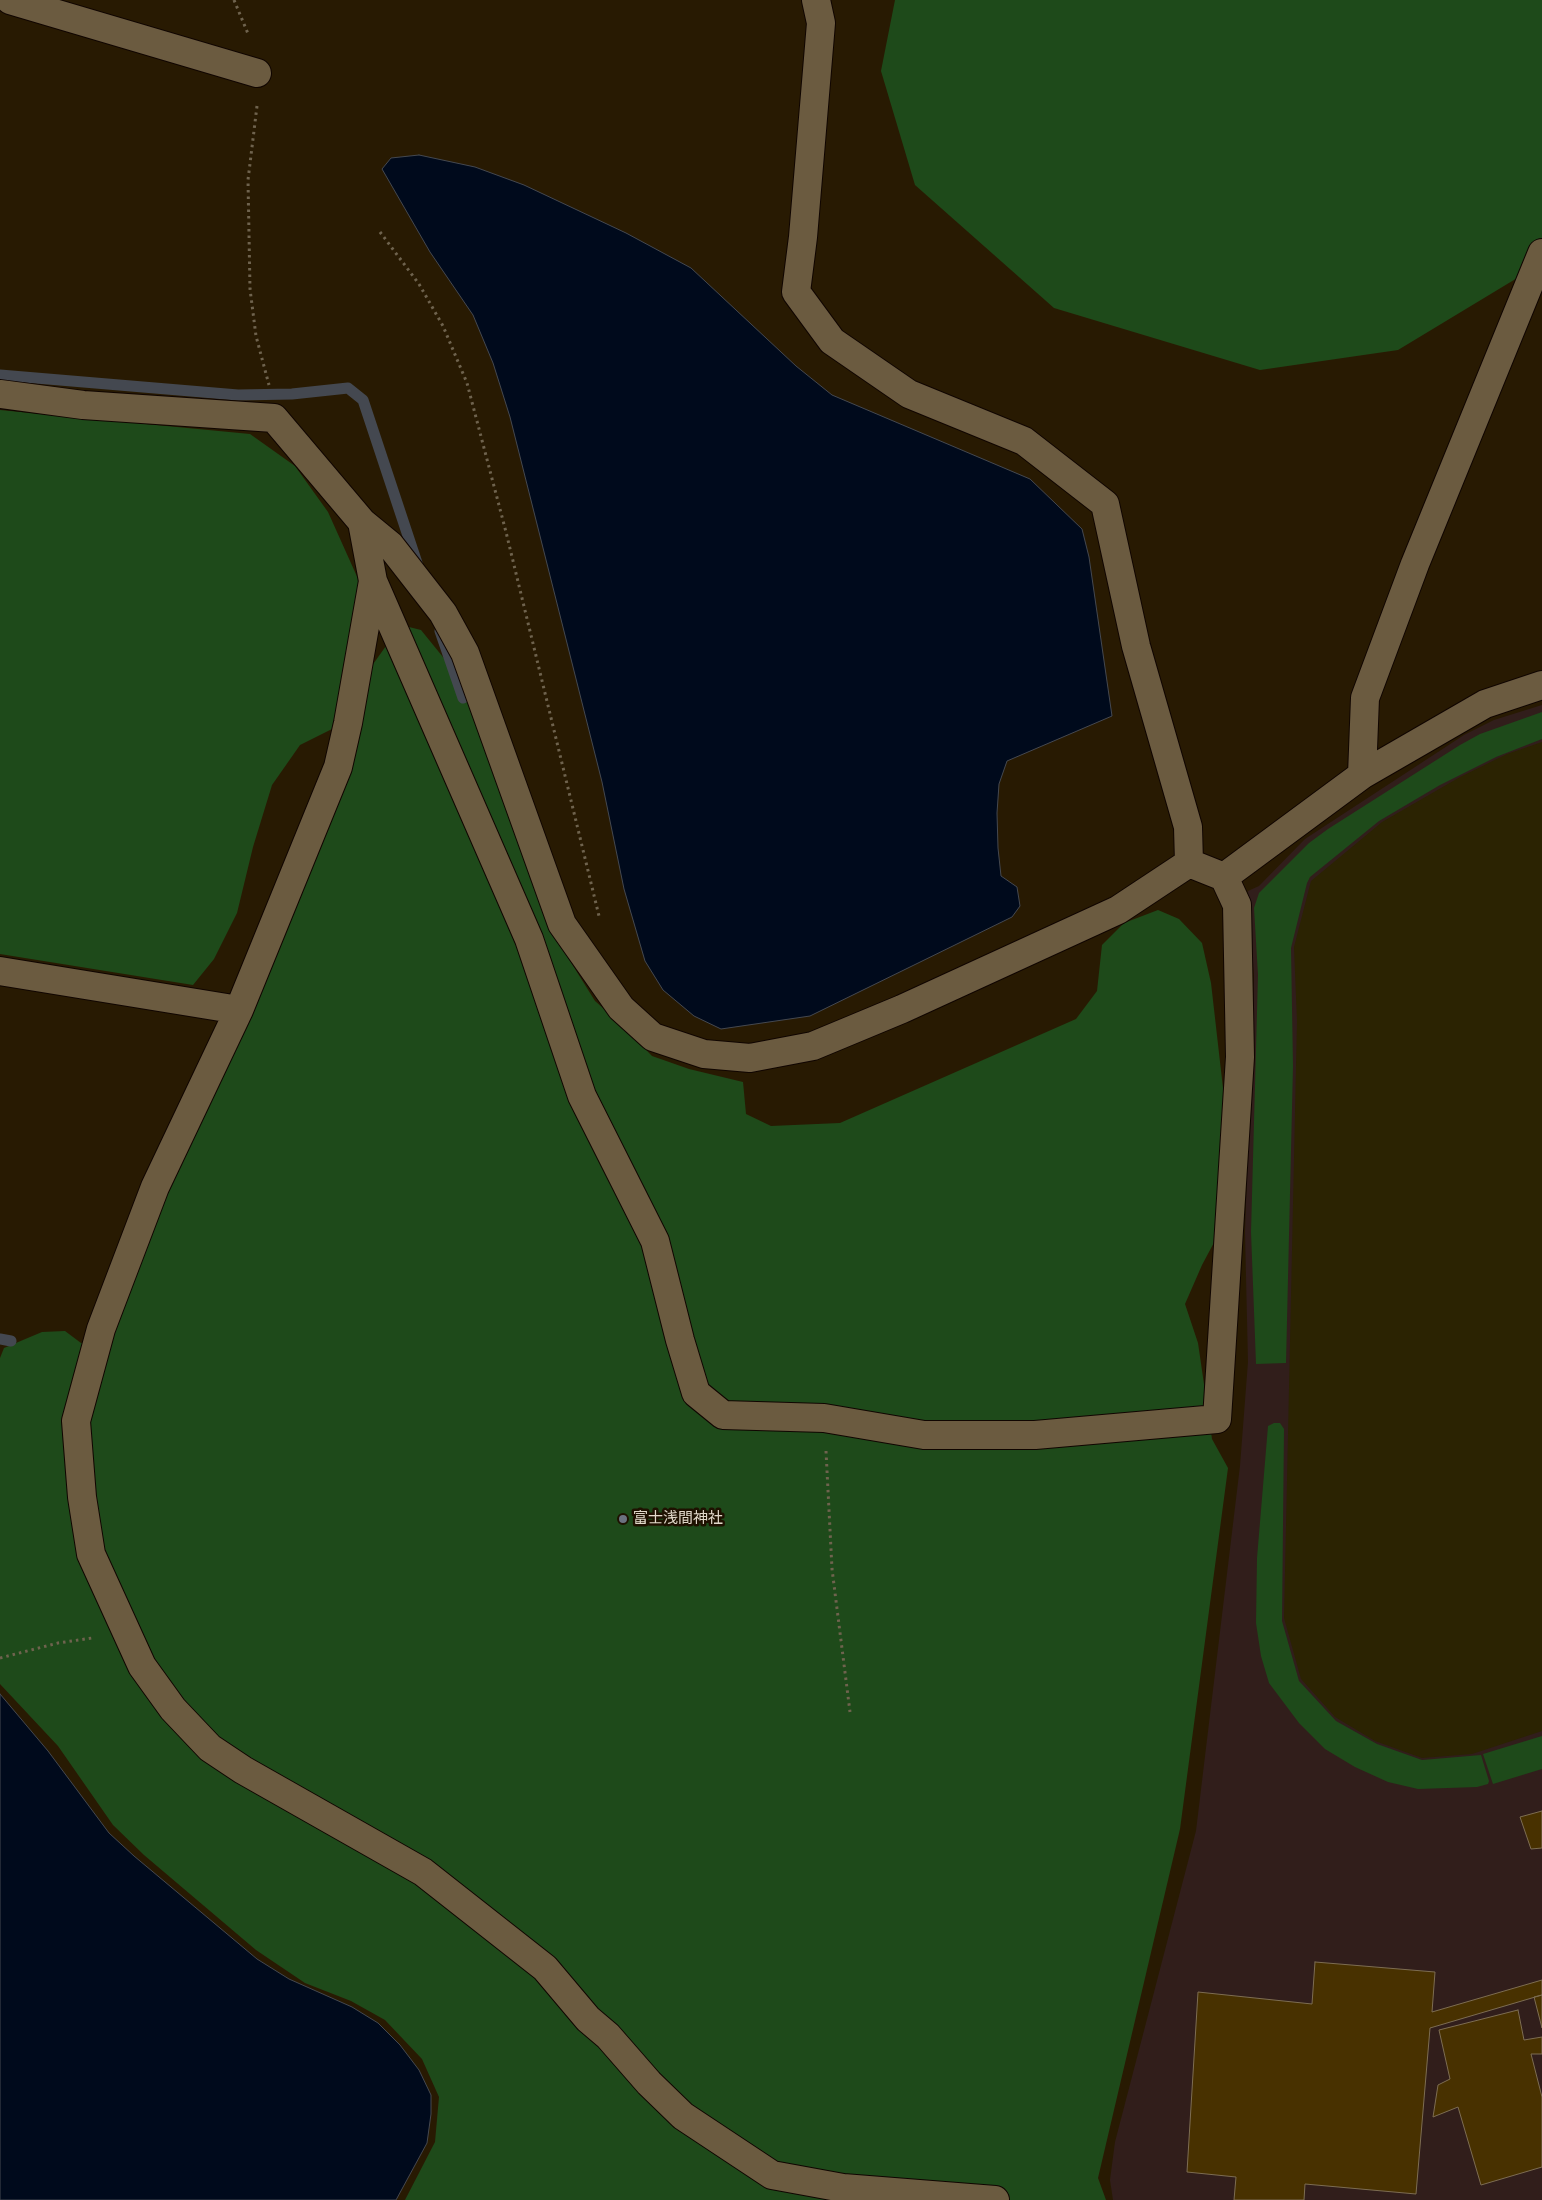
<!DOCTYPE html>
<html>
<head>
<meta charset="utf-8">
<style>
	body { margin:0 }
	canvas { display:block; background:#281a02 }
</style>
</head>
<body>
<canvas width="1542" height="2200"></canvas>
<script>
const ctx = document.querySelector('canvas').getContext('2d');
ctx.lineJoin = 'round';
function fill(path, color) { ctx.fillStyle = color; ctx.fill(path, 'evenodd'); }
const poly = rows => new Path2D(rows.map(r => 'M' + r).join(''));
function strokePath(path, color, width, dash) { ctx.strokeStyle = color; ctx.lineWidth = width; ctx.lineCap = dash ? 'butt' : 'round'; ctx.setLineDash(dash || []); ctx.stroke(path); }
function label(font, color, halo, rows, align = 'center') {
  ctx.font = font + ' "Fira Sans Condensed","Noto Sans JP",sans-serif'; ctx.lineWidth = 5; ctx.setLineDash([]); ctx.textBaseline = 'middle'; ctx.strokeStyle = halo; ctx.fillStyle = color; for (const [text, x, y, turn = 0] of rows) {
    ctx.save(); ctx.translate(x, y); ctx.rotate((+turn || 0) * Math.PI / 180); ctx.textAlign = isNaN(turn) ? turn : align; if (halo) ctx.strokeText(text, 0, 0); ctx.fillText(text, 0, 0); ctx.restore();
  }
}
fill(poly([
	[1542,705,1542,2200,1113,2200,1110,2180,1115,2142,1196,1831,1240,1466,1248,1362,1245,1232,1254,976,1248,891,1259,886,1305,839,1464,735,1494,720]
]), '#311e1b');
fill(poly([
	[895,0,1542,0,1542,263,1398,350,1260,370,1054,308,915,185,881,71],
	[0,410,250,434,295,466,328,512,359,581,334,728,300,745,272,785,253,847,237,913,214,959,193,985,0,954],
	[401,625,421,630,464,683,482,742,557,940,595,1001,620,1023,652,1056,689,1069,743,1082,746,1114,771,1126,840,1123,1076,1019,1097,991,1102,945,1124,923,1158,910,1179,919,1202,943,1211,983,1224,1097,1218,1235,1202,1265,1185,1304,1198,1343,1212,1439,1228,1468,1180,1829,1098,2178,1106,2200,405,2200,435,2142,439,2097,422,2059,385,2020,351,2001,305,1983,256,1950,144,1855,113,1825,58,1746,0,1684,0,1358,4,1348,42,1332,65,1331,81,1343,107,1338,361,681],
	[1542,712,1542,739,1496,757,1440,785,1379,821,1310,877,1307,883,1291,948,1293,1066,1286,1363,1256,1364,1251,1232,1258,975,1254,908,1259,893,1309,843,1328,829,1460,745,1480,734],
	[1274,1423,1280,1423,1284,1429,1282,1621,1299,1681,1336,1721,1377,1744,1422,1760,1481,1755,1489,1781,1488,1784,1477,1787,1418,1789,1388,1782,1355,1767,1325,1749,1299,1723,1269,1683,1261,1656,1256,1623,1257,1558,1268,1426],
	[1542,1736,1542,1769,1493,1784,1483,1754]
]), '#1e4a1a');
fill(poly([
	[1542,742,1542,1731,1472,1754,1422,1758,1375,1741,1335,1717,1301,1679,1284,1618,1297,1021,1294,947,1311,881,1382,822,1460,777,1507,754]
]), '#2b2302');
const water = poly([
	[419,155,475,167,524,185,626,233,691,268,796,366,832,395,1030,479,1082,529,1089,557,1112,716,1007,761,999,784,997,813,998,848,1001,876,1017,887,1020,906,1012,917,810,1016,721,1029,694,1016,663,990,645,961,624,889,602,782,510,417,493,363,473,315,430,252,382,169,391,158,419,155],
	[0,1694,48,1751,109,1833,134,1856,257,1959,289,1979,352,2007,378,2023,400,2045,419,2070,431,2095,431,2114,427,2143,396,2200,0,2200,0,1694]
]);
fill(water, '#000a1c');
strokePath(water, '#444850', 1);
strokePath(poly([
	[0,375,238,395,292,394,348,388,363,400,419,569],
	[440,631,463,698],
	[0,1339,11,1341]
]), '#444850', 11);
const building = poly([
	[1542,1811,1542,1848,1531,1849,1520,1817,1542,1811],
	[1315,1962,1435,1972,1432,2012,1542,1980,1542,1995,1430,2028,1416,2194,1305,2184,1304,2200,1234,2200,1236,2177,1187,2172,1198,1992,1312,2004,1315,1962],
	[1542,1995,1542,2028,1534,1997,1542,1995],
	[1518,2010,1524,2040,1542,2037,1542,2054,1531,2054,1542,2097,1542,2167,1481,2185,1458,2107,1433,2117,1438,2085,1450,2079,1439,2030,1518,2010]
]);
fill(building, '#483100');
strokePath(building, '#7d6d52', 1);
const minor = poly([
	[10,0,257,73],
	[816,0,821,23,803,237,796,292,832,341,909,394,1024,441,1105,504,1136,646,1188,827,1189,863],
	[0,394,83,405,274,418,362,522,390,545,443,613,465,653,562,924,621,1008,653,1037,704,1054,750,1058,813,1046,902,1009,1118,910,1189,863],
	[362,522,373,581,348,723,338,767,239,1010,155,1187,101,1329,76,1421,82,1497,91,1554,142,1666,173,1709,210,1748,243,1770,423,1872,545,1968,588,2019,608,2036,649,2083,683,2116,772,2175,843,2188,995,2200],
	[373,581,529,939,582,1096,655,1241,680,1340,696,1393,723,1415,824,1418,924,1435,1035,1435,1217,1419,1240,1057,1237,905,1224,877,1189,863],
	[1362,775,1365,698,1415,564,1542,253],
	[1224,877,1362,775,1485,704,1542,685],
	[0,971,239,1010]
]);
strokePath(minor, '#100500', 30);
strokePath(poly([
	[234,0,249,36],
	[257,106,248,180,250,289,256,336,269,385],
	[380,232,419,284,443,326,467,383,506,532,599,916],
	[826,1451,832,1569,850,1712],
	[0,1658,58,1643,92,1638]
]), '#6f634e', 3, [2.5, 4]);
strokePath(minor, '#6b5b40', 28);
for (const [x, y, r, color] of [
	[623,1519,5,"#6b7280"]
]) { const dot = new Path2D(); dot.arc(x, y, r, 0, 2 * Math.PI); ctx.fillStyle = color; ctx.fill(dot); strokePath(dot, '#1e1100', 2); }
label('15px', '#e2d9ca', '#1e1100', [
	["富士浅間神社",633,1519]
], 'left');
</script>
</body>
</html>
